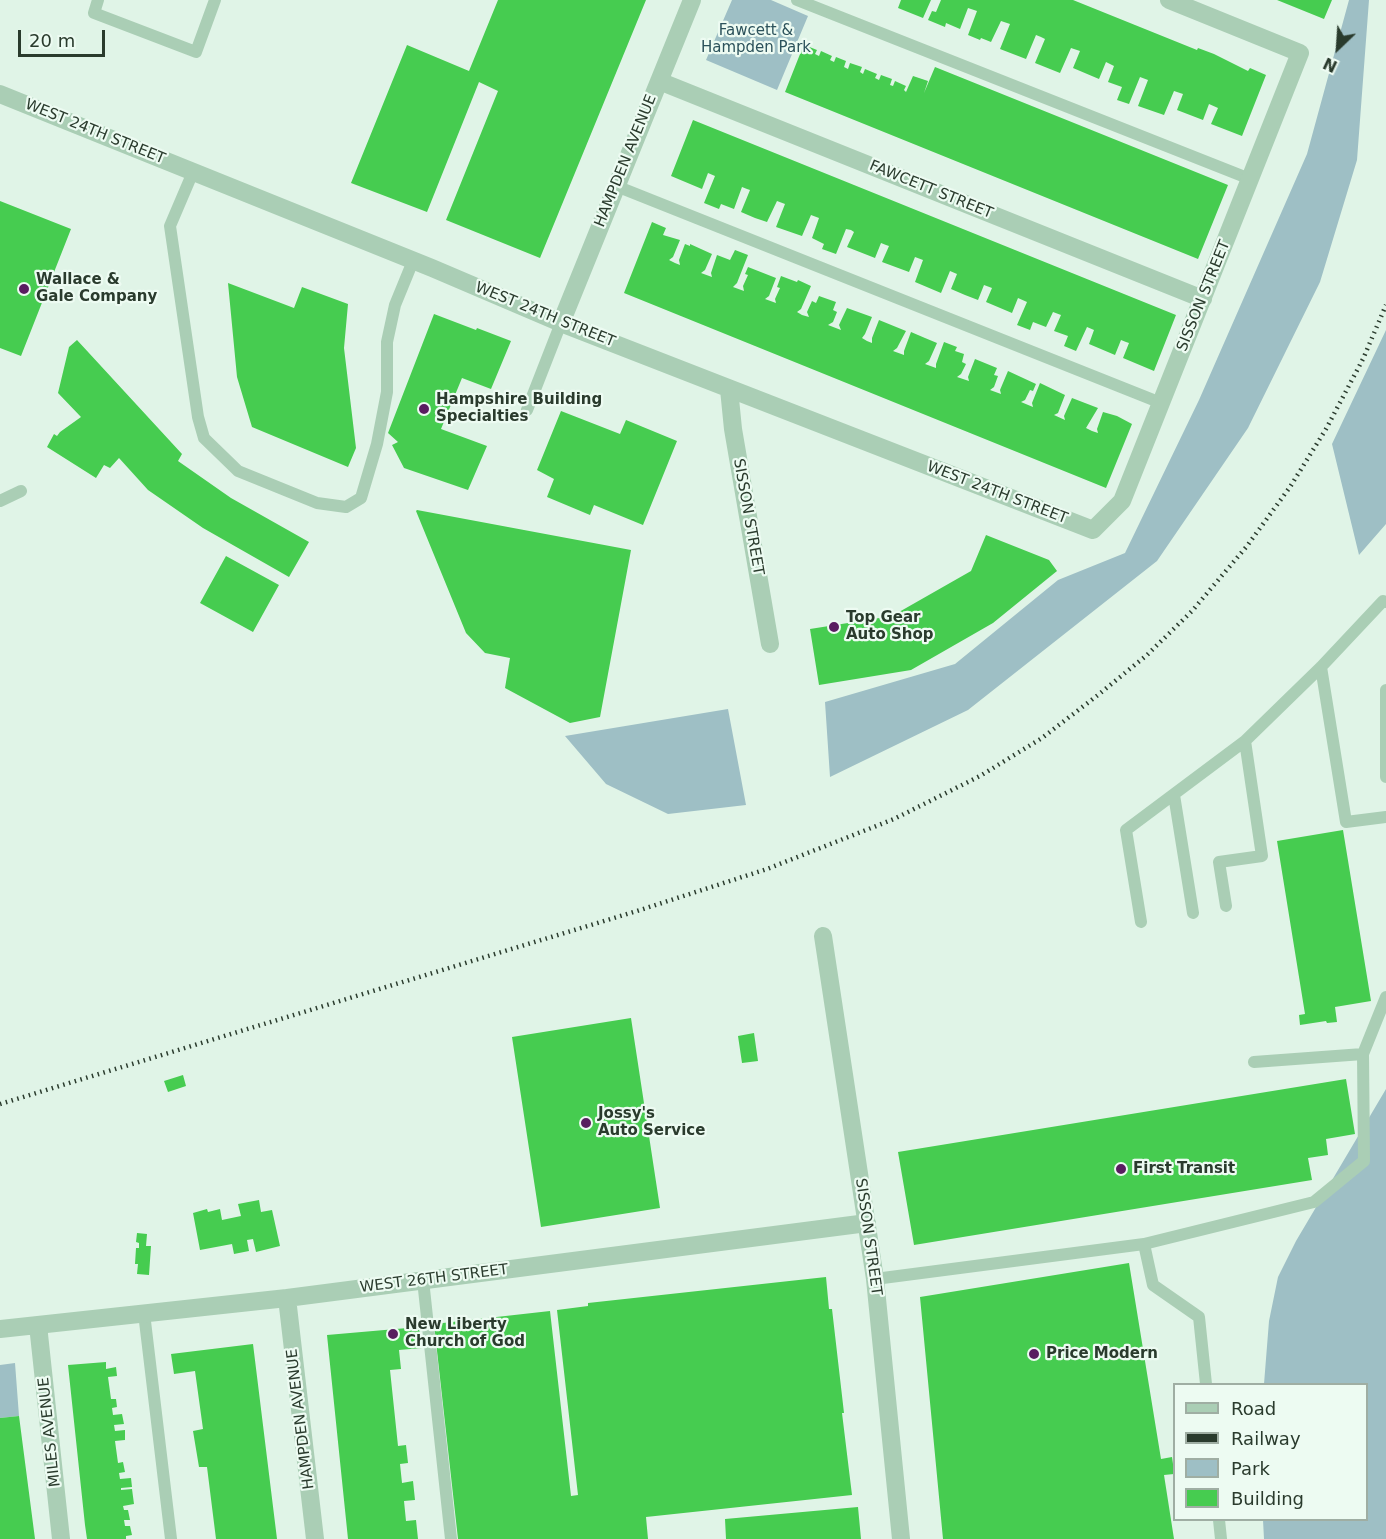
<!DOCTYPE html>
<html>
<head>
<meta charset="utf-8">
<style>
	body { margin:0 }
	#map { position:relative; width:1386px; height:1539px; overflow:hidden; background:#e0f4e7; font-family:"DejaVu Sans",sans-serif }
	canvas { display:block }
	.legend { position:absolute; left:1173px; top:1383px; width:195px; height:138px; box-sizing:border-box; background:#edfbf2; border:2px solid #9faea3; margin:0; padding:8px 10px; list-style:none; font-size:18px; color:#2a3b2d }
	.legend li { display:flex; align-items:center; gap:12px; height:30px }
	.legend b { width:30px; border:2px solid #9faea3 }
	.north { position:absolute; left:1308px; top:18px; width:60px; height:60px; -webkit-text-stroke:4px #edfbf2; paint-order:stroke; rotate:205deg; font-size:16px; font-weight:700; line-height:24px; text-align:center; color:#2a3b2d }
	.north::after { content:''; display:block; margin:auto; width:21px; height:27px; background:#2a3b2d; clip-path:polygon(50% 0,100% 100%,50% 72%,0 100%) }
	.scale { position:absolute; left:18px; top:30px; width:87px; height:27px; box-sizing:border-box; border:3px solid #2a3b2d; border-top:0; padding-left:8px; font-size:18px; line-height:21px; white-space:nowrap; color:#2a3b2d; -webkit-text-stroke:4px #edfbf2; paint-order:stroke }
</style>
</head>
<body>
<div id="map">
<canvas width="1386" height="1539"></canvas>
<ul class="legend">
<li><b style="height:8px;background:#aaceb5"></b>Road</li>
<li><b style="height:8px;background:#2a3b2d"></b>Railway</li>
<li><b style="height:16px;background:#9ebfc5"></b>Park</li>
<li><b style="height:16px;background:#46cc50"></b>Building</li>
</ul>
<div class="north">N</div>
<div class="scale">20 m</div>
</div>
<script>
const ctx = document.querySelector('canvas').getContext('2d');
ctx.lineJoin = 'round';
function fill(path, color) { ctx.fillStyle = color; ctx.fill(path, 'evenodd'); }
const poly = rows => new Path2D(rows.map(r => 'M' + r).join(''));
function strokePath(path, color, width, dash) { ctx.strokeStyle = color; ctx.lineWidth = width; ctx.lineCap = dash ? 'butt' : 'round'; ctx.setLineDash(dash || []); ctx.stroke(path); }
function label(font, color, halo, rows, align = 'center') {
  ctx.font = font + ' "DejaVu Sans",sans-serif'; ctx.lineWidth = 4.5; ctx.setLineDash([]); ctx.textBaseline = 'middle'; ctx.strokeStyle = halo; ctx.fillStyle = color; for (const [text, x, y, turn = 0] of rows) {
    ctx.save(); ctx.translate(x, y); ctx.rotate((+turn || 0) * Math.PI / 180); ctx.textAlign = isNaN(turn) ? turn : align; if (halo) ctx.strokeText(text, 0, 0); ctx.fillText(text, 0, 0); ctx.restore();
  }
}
fill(poly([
	[732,0,771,0,808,16,777,90,706,60],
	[1349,0,1369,0,1357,160,1320,282,1248,428,1157,561,968,710,830,777,825,702,955,664,1058,580,1125,553,1199,400,1307,154],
	[1386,330,1386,524,1359,555,1332,444],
	[728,709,746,805,668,814,606,784,565,736],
	[1386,1089,1386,1539,1264,1539,1263,1520,1366,1520,1366,1384,1264,1384,1269,1321,1278,1277,1296,1241],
	[15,1363,19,1416,0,1418,0,1365]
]), '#9ebfc5');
fill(poly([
	[498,0,646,0,540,258,446,220,498,91,479,82,427,212,351,183,407,45,469,71],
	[901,0,931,0,923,18,898,8],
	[941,0,1073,0,1197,50,1198,48,1214,54,1248,71,1250,68,1266,75,1242,136,1211,124,1218,108,1209,104,1203,120,1177,110,1183,94,1174,91,1164,115,1138,106,1148,80,1140,77,1129,104,1117,100,1122,87,1108,82,1114,66,1106,62,1099,79,1073,68,1080,51,1071,48,1060,73,1035,63,1045,39,1041,37,1036,35,1026,59,1000,49,1010,24,1001,21,991,42,981,38,980,40,968,35,977,11,968,8,960,29,946,23,945,27,928,20,932,11,936,12],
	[1277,0,1332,0,1324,19],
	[807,46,817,50,815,54,819,56,821,51,832,56,830,60,834,62,836,57,846,61,844,67,848,69,850,63,862,67,860,72,863,74,865,69,877,74,875,78,879,80,881,75,892,79,890,85,893,86,895,81,906,86,904,90,906,92,913,76,928,81,924,93,935,67,1228,185,1198,259,785,92,802,49,805,50],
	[693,120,1176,315,1154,371,1123,358,1129,343,1126,342,1121,340,1115,355,1089,344,1094,330,1087,327,1076,351,1064,346,1068,336,1054,331,1061,315,1053,312,1046,327,1033,322,1030,330,1017,325,1027,302,1018,298,1012,313,986,302,992,288,984,285,978,300,965,295,951,289,957,274,950,271,941,293,915,282,923,260,915,257,909,272,882,262,889,246,886,245,881,243,875,258,847,247,854,232,851,230,846,229,836,254,822,249,824,244,812,238,819,218,811,215,802,236,776,227,785,204,777,201,767,222,755,218,741,212,750,190,747,189,742,187,734,209,721,204,719,209,704,203,715,176,708,173,702,189,671,176],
	[0,201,71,229,21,356,0,348],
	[652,222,666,228,663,235,680,240,673,257,669,260,675,263,680,265,679,260,685,244,690,246,690,244,712,254,705,270,701,273,712,277,711,273,717,255,730,260,735,250,748,255,737,283,733,287,744,291,743,286,748,275,745,274,748,267,776,278,769,296,765,299,776,303,775,299,780,288,777,287,781,276,797,282,798,280,811,286,801,309,797,312,802,315,809,317,807,312,812,301,816,303,819,296,836,302,833,310,837,312,833,322,828,325,841,330,839,325,847,308,872,317,865,334,862,338,867,341,872,343,872,338,879,320,906,331,897,348,893,351,904,355,904,351,911,332,925,338,937,343,929,361,925,364,936,368,936,364,944,342,957,347,955,351,964,354,962,362,966,364,961,374,957,377,969,381,968,377,975,359,997,368,994,375,998,376,994,387,990,390,1001,394,1000,390,1008,371,1036,384,1033,391,1030,390,1025,400,1021,402,1033,407,1032,403,1040,383,1065,395,1058,413,1054,415,1065,420,1064,416,1072,398,1098,408,1086,428,1092,431,1098,433,1097,429,1103,412,1117,416,1132,424,1106,488,624,293],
	[228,283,294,308,302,287,348,304,344,348,356,448,348,467,252,427,237,377],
	[434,314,476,330,477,328,511,341,491,389,462,378,441,429,487,446,468,490,404,468,392,445,398,442,388,433],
	[77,340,182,454,178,461,231,498,309,542,289,577,203,528,148,490,119,458,110,468,104,465,96,478,47,447,54,434,57,436,60,432,81,417,58,393,69,347],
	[561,411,620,434,626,420,677,441,643,525,594,505,590,515,547,497,554,479,537,470],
	[417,510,631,550,600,717,570,723,505,688,510,658,485,653,466,633,416,511],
	[986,535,1049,560,1057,571,993,623,911,670,819,685,810,629,892,616,971,571],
	[226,556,279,585,253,632,200,603],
	[1343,830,1371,1001,1335,1007,1337,1022,1327,1023,1326,1021,1300,1025,1299,1015,1305,1014,1277,841],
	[631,1018,660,1208,541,1227,512,1037],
	[754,1033,758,1061,742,1063,738,1036],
	[183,1075,186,1086,168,1092,164,1081],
	[1346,1079,1355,1134,1326,1139,1328,1155,1308,1158,1312,1180,914,1245,898,1152],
	[259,1200,261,1212,272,1210,280,1246,256,1252,253,1239,247,1240,249,1251,234,1254,232,1244,200,1250,193,1213,207,1209,208,1212,220,1209,222,1220,241,1216,238,1204],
	[137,1233,147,1234,146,1246,151,1246,149,1275,137,1274,138,1264,135,1264,136,1248,139,1248,139,1243,136,1242],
	[1129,1263,1161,1459,1172,1457,1174,1471,1174,1474,1164,1475,1174,1539,943,1539,920,1297],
	[826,1277,829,1309,832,1309,844,1413,842,1413,852,1495,646,1517,648,1539,458,1539,434,1324,550,1311,571,1496,578,1495,557,1310,588,1306,588,1303],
	[419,1327,422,1348,399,1350,401,1369,390,1370,398,1446,406,1445,408,1463,400,1464,402,1483,413,1481,415,1500,404,1501,406,1521,416,1520,418,1539,348,1539,327,1335],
	[253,1344,277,1539,216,1539,207,1467,199,1467,193,1431,203,1429,195,1371,174,1374,171,1354],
	[106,1362,106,1369,116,1367,117,1376,108,1377,111,1399,116,1399,117,1407,112,1408,113,1415,122,1414,124,1424,114,1425,115,1431,125,1430,125,1440,115,1441,118,1463,123,1462,125,1472,119,1473,120,1479,131,1478,132,1487,121,1488,121,1490,132,1489,134,1504,123,1506,124,1510,128,1510,130,1520,124,1520,125,1526,130,1526,132,1535,126,1536,126,1539,87,1539,85,1525,68,1365],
	[19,1416,35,1539,0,1539,0,1418],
	[858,1507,861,1539,726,1539,725,1519]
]), '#46cc50');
strokePath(poly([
	[98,0,94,13,196,52,215,0],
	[797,0,1250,179],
	[193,172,170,226,198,417,204,438,238,471,317,503,346,507,361,498,377,444,387,392,387,342,395,305,413,261],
	[616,186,1161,403],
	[527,410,561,323],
	[0,501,21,491],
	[1321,667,1346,822,1386,817],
	[1386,690,1386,777],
	[1174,795,1193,913],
	[1226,906,1219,862,1262,856,1245,741],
	[1141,922,1126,830,1245,741,1321,667,1383,601,1386,602],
	[1363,1054,1386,997],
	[1144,1244,1314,1202,1364,1161,1363,1054,1254,1062],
	[875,1279,1144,1244,1153,1285,1199,1317,1206,1384],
	[423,1280,451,1539],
	[144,1313,171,1539],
	[1219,1520,1221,1539]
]), '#aaceb5', 12);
strokePath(poly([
	[659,81,1203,299],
	[0,94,432,268,561,323,1093,530,1122,501,1300,53,1169,0],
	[561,323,692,0],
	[729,389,733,429,770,644],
	[823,936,875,1279,901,1539],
	[287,1298,315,1539],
	[38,1325,61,1539],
	[0,1329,287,1298,867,1223]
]), '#aaceb5', 18);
strokePath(poly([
	[0,1104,637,911,767,869,894,819,980,776,1042,738,1098,695,1147,655,1192,611,1247,546,1290,487,1326,429,1363,359,1386,305]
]), '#2a3b2d', 4.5, [1.5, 4.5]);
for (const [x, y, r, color] of [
	[24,289,6,"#591d60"],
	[424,409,6,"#591d60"],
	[834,627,6,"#591d60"],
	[586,1123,6,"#591d60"],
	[1121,1169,6,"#591d60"],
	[393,1334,6,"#591d60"],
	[1034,1354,6,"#591d60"]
]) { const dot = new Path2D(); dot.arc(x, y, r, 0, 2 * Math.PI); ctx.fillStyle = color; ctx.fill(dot); strokePath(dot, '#edfbf2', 2); }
label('15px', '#2c525b', '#edfbf2', [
	["Fawcett &",756,31],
	["Hampden Park",756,48]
]);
label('15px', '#2a3b2d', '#edfbf2', [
	["WEST 24TH STREET",95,132,22],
	["HAMPDEN AVENUE",626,161,-68],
	["FAWCETT STREET",931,190,22],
	["SISSON STREET",1204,296,-68],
	["WEST 24TH STREET",545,315,22],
	["WEST 24TH STREET",997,493,21],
	["SISSON STREET",748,517,80],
	["SISSON STREET",868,1237,82],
	["WEST 26TH STREET",434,1279,-7],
	["HAMPDEN AVENUE",301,1419,-97],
	["MILES AVENUE",50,1432,-96]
]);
label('bold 15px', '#2a3b2d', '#edfbf2', [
	["Wallace &",36,280],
	["Gale Company",36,297],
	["Hampshire Building",436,400],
	["Specialties",436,417],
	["Top Gear",846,618],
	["Auto Shop",846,635],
	["Jossy's",598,1114],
	["Auto Service",598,1131],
	["First Transit",1133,1169],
	["New Liberty",405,1325],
	["Church of God",405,1342],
	["Price Modern",1046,1354]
], 'left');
</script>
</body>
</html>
